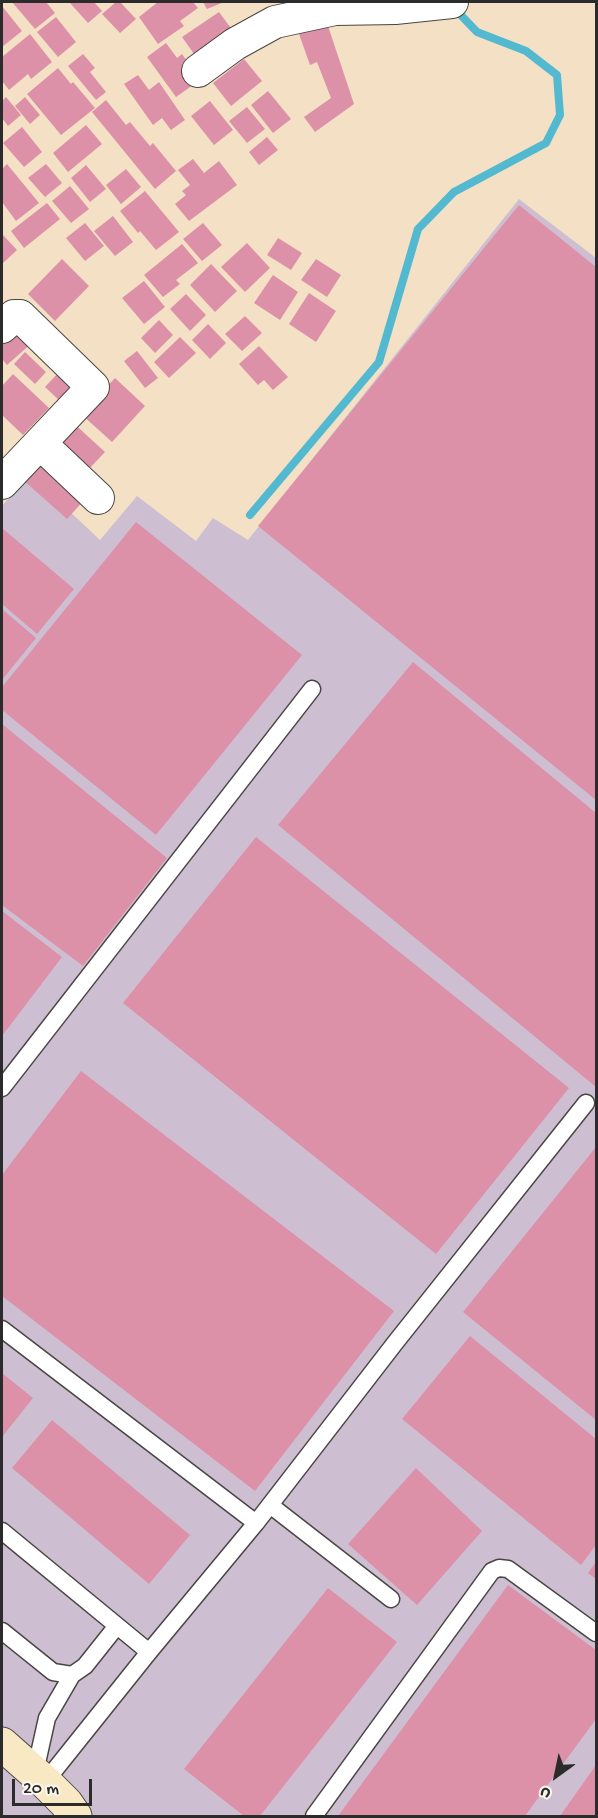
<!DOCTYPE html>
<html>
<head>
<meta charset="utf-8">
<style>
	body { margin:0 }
	#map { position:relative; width:598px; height:1818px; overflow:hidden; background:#f4e0c4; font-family:"Gochi Hand",sans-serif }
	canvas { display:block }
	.frame { position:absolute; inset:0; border:3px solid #2b2b2b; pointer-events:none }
	.north { position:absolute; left:526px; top:1746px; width:60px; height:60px; -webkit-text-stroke:4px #fbf7ec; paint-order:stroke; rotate:213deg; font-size:16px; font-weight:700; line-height:24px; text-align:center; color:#2b2b2b }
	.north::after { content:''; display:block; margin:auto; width:21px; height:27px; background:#2b2b2b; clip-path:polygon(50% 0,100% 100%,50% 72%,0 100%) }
	.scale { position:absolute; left:12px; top:1779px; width:80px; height:27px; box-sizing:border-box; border:3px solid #2b2b2b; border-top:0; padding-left:8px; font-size:18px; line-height:21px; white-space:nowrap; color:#2b2b2b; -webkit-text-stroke:4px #fbf7ec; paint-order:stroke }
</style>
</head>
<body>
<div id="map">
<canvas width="598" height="1818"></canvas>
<div class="frame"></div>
<div class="north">U</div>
<div class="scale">20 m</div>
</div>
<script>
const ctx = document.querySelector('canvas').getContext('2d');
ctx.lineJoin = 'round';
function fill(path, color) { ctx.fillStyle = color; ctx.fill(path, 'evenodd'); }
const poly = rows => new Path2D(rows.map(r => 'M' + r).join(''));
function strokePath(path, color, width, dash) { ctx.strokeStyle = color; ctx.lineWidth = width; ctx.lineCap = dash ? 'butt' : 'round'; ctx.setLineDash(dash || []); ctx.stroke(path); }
fill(poly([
	[519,199,596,258,596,1816,2,1816,2,506,30,474,100,540,137,496,196,541,213,518,248,540]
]), '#cebed1');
strokePath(poly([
	[250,515,379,362,418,229,454,192,546,143,560,115,557,75,526,51,477,32,454,8]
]), '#52b9d0', 8);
fill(poly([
	[12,2,46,2,55,13,35,29],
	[72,2,94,2,102,11,88,23,70,3],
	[116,2,120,2,136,19,120,33,102,14],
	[158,2,193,2,198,8,180,21,184,26,158,44,139,17],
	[203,2,224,2,207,9],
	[2,6,22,31,2,47],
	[219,12,236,35,199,61,182,37],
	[56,17,76,42,58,57,37,32],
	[327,23,354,104,315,132,304,117,331,98,317,62,310,65,299,34],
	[30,34,52,62,31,79,28,74,9,90,2,81,2,57],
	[166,43,177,58,182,54,200,80,176,97,147,57],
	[83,54,95,68,90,72,106,92,96,100,68,66],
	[244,59,262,81,231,106,213,83],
	[58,68,71,84,73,82,95,108,61,135,27,94],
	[138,75,149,90,159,82,185,120,171,130,162,118,153,125,124,84],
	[268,91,291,119,273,133,251,105],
	[6,97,21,115,8,126,2,118,2,101],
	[25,97,40,115,30,124,15,106],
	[106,100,126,125,130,122,150,146,153,143,176,171,155,189,92,112],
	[210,101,233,130,214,145,191,116],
	[247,107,265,129,247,143,229,121],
	[86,125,102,144,68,172,53,153],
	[22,127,42,152,24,167,3,143],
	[267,137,278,150,259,165,249,152],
	[193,159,204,173,219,161,237,185,189,221,175,204,186,195,182,191,190,185,178,170],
	[7,164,39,203,16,221,2,202,2,169],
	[46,164,62,183,45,197,28,178],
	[86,165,106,189,90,202,71,178],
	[126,169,141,187,121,204,106,185],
	[70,186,89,209,71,223,52,201],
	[145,191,179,232,156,250,140,231,138,233,120,211],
	[47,203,60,219,24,248,11,231],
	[519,205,596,267,596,800,258,526],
	[113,216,133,242,115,256,94,231],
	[85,223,104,246,85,261,66,238],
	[203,223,222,245,202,261,183,239],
	[3,235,17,250,2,264,2,237],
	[278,238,302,253,291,270,267,255],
	[247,243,270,268,245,292,221,267],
	[182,244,198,263,176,280,180,284,163,297,144,275],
	[62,259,89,286,55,321,28,294],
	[316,259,341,275,327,297,301,280],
	[211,264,237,291,215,312,190,285],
	[273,275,298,292,280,320,254,303],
	[144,281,165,307,144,324,122,298],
	[309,293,336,311,316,342,289,324],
	[186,294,206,315,190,331,170,309],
	[245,316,262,333,242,351,225,334],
	[159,320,173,335,155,353,141,338],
	[14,321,33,342,7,365,2,359,2,333],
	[208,324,226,343,210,359,192,340],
	[180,337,196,353,169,378,154,362],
	[259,346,288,377,273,390,264,380,258,385,239,364],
	[137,351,158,378,145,388,124,361],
	[25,352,46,372,35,384,14,364],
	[60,371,77,387,62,403,45,387],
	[13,374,49,408,23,435,2,415,2,386],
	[115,378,145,406,112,442,81,414],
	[69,419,105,452,86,472,51,439],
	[42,458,87,497,67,519,23,480],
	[136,522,302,655,156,835,2,710,2,687],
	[2,528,74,589,37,634,2,604],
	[2,609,36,638,2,680],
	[413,662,596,813,596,1087,278,825],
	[2,724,167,858,83,966,2,905],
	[256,837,569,1088,436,1254,123,1003],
	[2,911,62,957,2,1036],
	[81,1071,394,1311,255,1491,2,1296,2,1175],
	[596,1147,596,1420,463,1312],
	[470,1336,596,1439,596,1545,581,1565,402,1419],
	[2,1373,33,1398,2,1437],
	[52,1420,190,1535,149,1584,12,1468],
	[416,1468,482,1531,417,1605,348,1544],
	[596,1562,596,1579,588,1573],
	[508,1585,596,1650,596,1719,525,1816,338,1816],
	[328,1588,397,1642,260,1816,244,1816,184,1769],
	[596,1765,596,1816,560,1816]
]), '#dd91a9');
const lane = poly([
	[2,1088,312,689],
	[2,1329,256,1523],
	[270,1505,391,1599],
	[2,1531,149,1652],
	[2,1631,53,1672,72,1675,85,1666,116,1627],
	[35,1772,47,1718,72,1675],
	[45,1782,149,1652,256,1523,395,1343,586,1103],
	[314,1816,492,1571,499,1568,508,1569,596,1633]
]);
const street = poly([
	[198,71,235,44,275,22,335,9,395,8,452,2],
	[2,327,14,316,20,316,93,387,2,483],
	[41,444,98,498]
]);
const secondary = poly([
	[2,1744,45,1782,66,1803,75,1816]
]);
strokePath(lane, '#494642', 19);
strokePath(street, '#494642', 34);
strokePath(secondary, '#494642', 35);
strokePath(lane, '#fff', 16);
strokePath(street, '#fff', 32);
strokePath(secondary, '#f8e8c3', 33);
</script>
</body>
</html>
